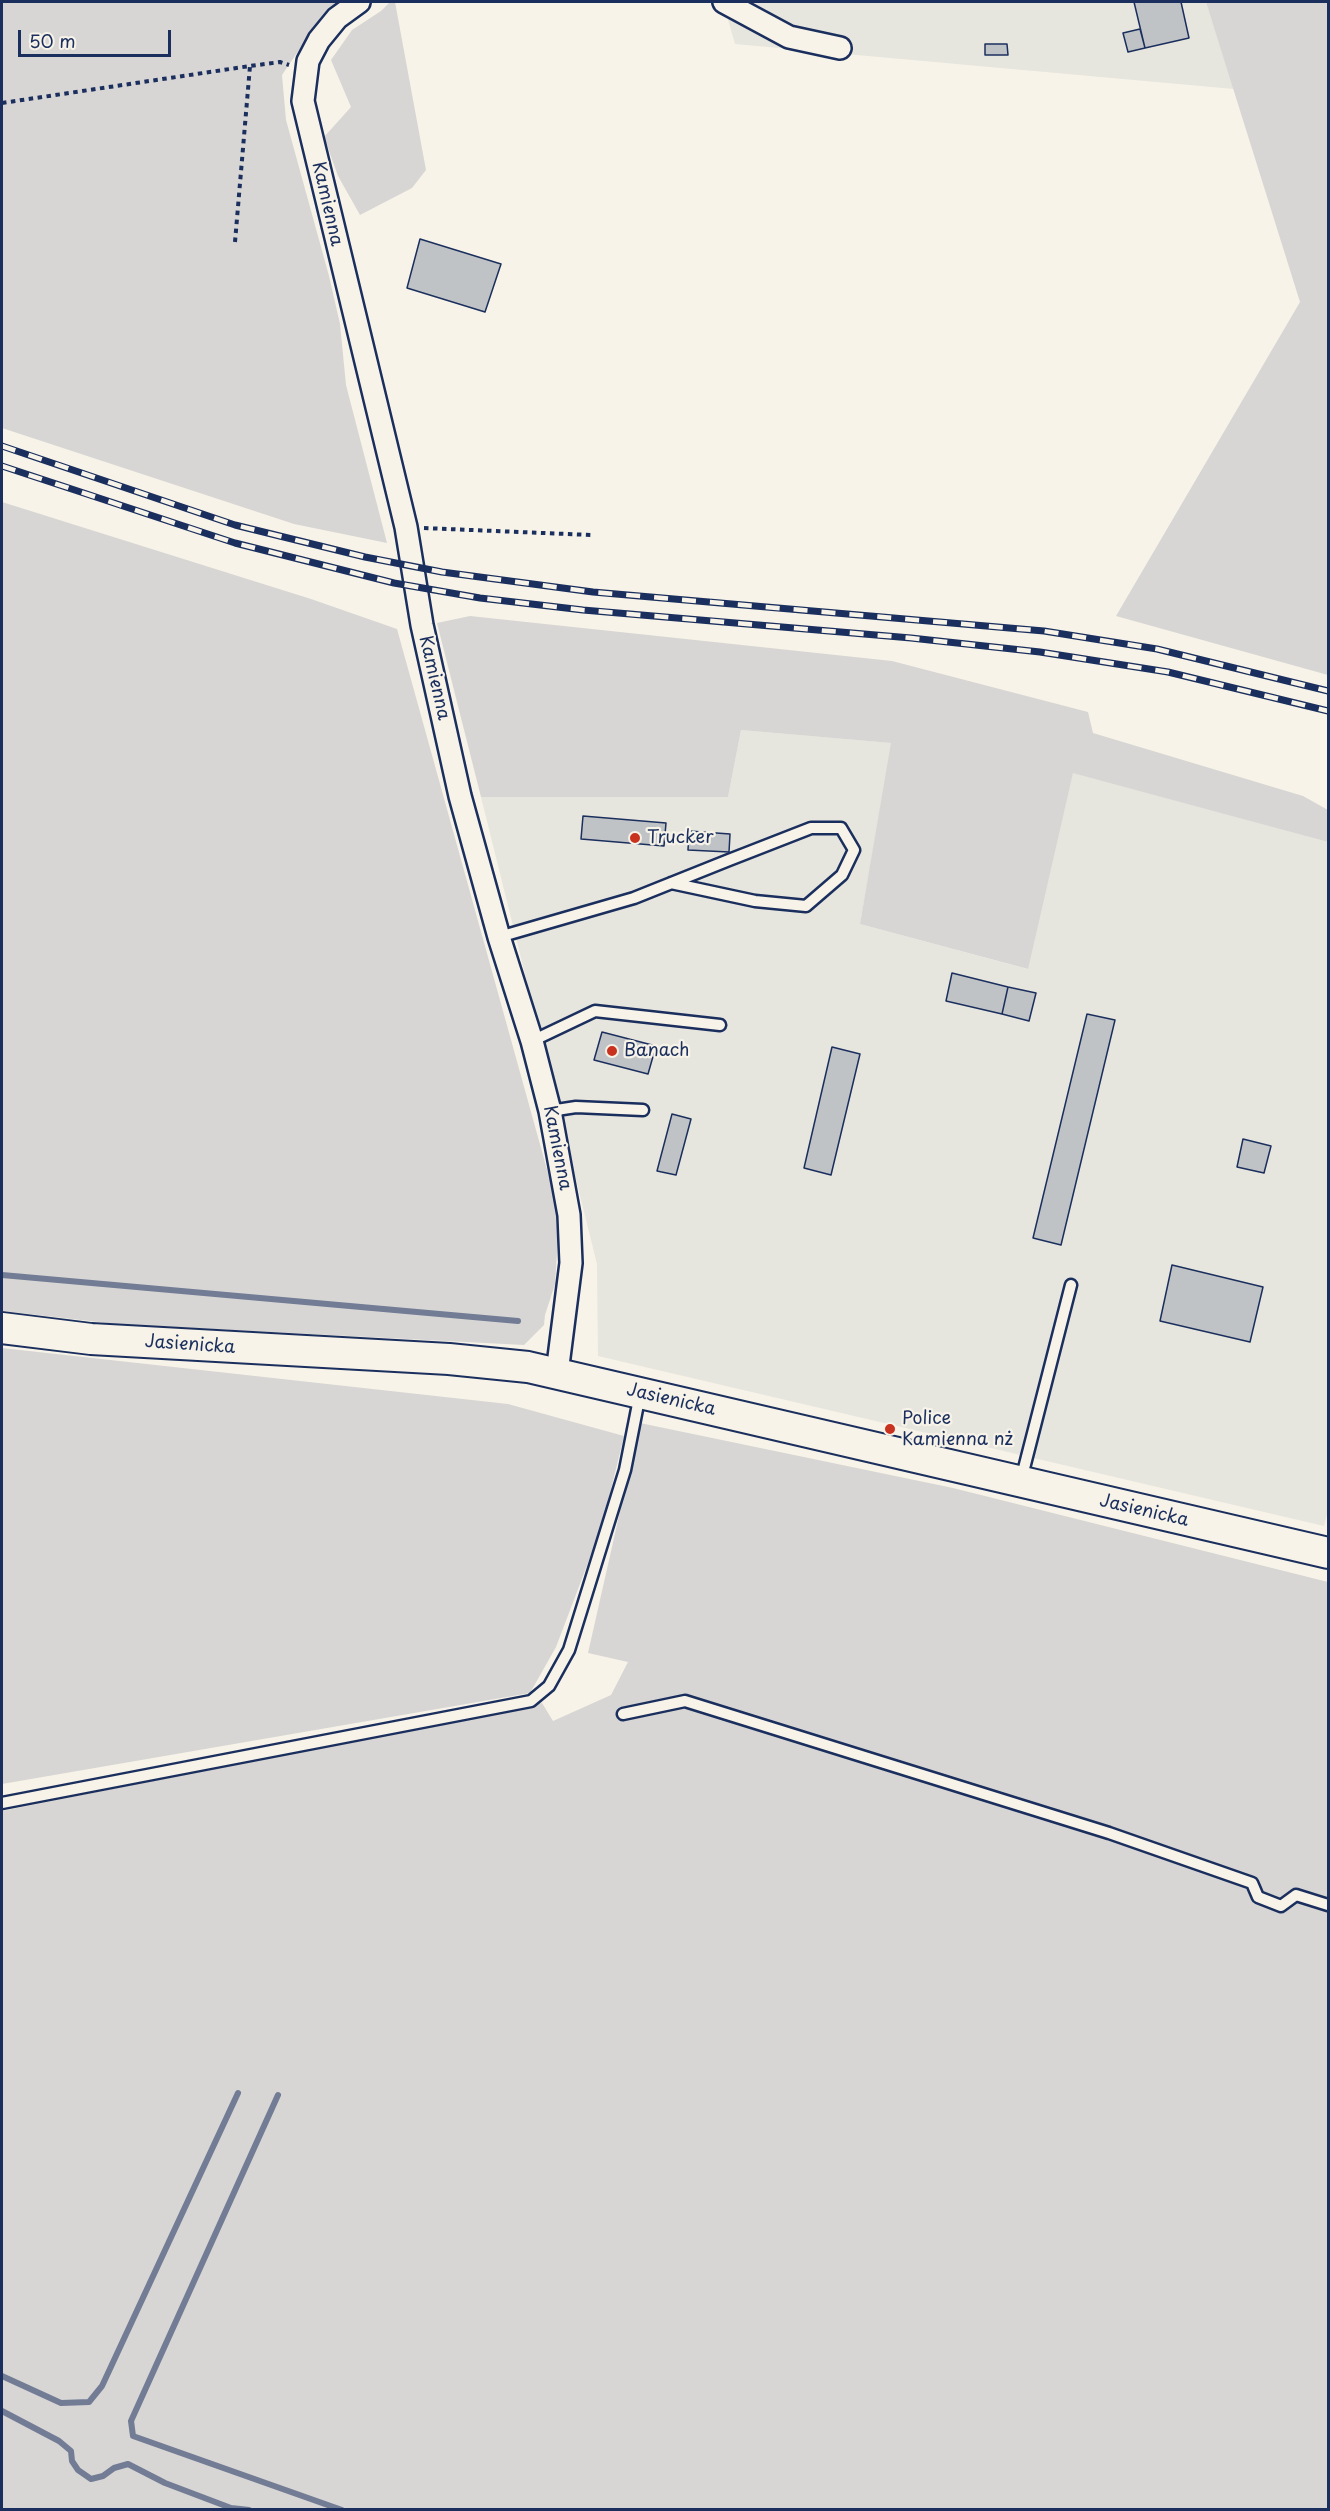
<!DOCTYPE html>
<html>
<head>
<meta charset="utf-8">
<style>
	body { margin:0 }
	#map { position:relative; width:1330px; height:2511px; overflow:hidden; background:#f7f3e8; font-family:"Playpen Sans",sans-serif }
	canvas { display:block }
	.frame { position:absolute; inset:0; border:3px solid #1b2f5e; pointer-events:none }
	.scale { position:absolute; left:18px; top:30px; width:153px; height:27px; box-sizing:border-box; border:3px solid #1b2f5e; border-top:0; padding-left:8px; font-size:18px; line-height:21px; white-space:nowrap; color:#1b2f5e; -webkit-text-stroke:4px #f7f3e8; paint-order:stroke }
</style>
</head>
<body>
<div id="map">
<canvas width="1330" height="2511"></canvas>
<div class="frame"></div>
<div class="scale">50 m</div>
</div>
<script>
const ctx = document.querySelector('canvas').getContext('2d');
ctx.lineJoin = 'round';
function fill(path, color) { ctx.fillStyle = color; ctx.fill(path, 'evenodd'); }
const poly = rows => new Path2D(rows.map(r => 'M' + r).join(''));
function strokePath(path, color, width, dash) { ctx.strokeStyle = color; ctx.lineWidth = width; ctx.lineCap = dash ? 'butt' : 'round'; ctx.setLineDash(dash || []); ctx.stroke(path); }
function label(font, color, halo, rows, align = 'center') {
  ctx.font = font + ' "Playpen Sans",sans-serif'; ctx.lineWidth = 4.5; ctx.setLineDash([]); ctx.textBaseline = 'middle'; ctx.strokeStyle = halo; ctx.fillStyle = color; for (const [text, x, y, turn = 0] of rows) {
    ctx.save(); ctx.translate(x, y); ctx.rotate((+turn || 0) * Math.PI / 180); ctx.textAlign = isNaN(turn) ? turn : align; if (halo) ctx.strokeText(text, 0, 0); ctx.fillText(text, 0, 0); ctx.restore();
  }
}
fill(poly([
	[723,2,1206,2,1234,89,735,44],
	[741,730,892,743,860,924,1027,969,1073,772,1328,842,1328,1510,1324,1526,598,1356,597,1264,481,797,728,797]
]), '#e6e5de');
fill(poly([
	[2,2,343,2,318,22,282,75,286,120,329,276,340,324,346,385,387,543,294,524,2,428],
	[390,2,395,2,426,170,412,188,360,215,338,176,324,137,351,107,331,60,352,30,381,11],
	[1206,2,1328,2,1328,675,1116,616,1300,302],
	[2,502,311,599,397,629,556,1202,558,1235,555,1284,545,1315,544,1325,524,1345,116,1324,2,1311],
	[470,616,892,661,1088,712,1093,733,1303,796,1328,810,1328,842,1073,773,1028,969,860,924,891,743,741,730,728,797,481,797,437,623],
	[2,1348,508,1404,624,1436,602,1526,556,1647,530,1693,2,1784],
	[640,1423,953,1488,1328,1582,1328,2509,2,2510,2,1811,542,1703,553,1721,611,1695,628,1662,588,1653]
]), '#d7d6d4');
strokePath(poly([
	[2,1275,518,1321],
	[278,2095,131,2421,133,2436,342,2510],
	[2,2376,61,2403,89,2402,102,2386,238,2093],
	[2,2411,59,2441,71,2451,72,2461,78,2470,91,2479,103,2476,114,2468,128,2464,165,2483,231,2508,249,2510]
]), '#727c95', 6);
const building = poly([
	[1134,2,1181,2,1189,38,1145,48,1134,2],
	[1140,29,1145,48,1128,52,1123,33,1140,29],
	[985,44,1007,44,1008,55,985,55,985,44],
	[420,239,501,264,485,312,407,288,420,239],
	[583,816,666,823,664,846,581,839,583,816],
	[689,831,730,834,729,852,688,850,689,831],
	[952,973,1008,987,1002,1014,946,1001,952,973],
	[1008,987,1036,993,1029,1021,1002,1014,1008,987],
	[1087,1014,1115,1020,1061,1245,1033,1238,1087,1014],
	[602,1032,656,1046,648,1074,594,1060,602,1032],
	[832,1047,860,1054,831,1175,804,1168,832,1047],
	[672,1114,691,1119,676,1175,657,1171,672,1114],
	[1243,1139,1271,1146,1264,1173,1237,1167,1243,1139],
	[1172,1265,1263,1287,1250,1342,1160,1321,1172,1265]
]);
fill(building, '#c0c3c5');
strokePath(building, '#1b2f5e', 1.5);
const service = poly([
	[499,937,634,898,729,860,811,828,841,828,854,850,842,875,806,906,755,901,671,883],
	[532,1041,595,1011,720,1025],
	[550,1111,576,1107,643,1110],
	[1021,1480,1071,1285],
	[623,1714,685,1701,1109,1833,1252,1883,1258,1897,1281,1906,1296,1895,1328,1905],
	[2,1803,531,1701,549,1686,569,1650,625,1470,640,1394]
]);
const minor = poly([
	[359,2,337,18,319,40,308,61,303,101,406,527,422,625,460,796,499,937,532,1041,550,1111,569,1215,571,1263,557,1373],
	[724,2,789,37,840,48]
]);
const secondary = poly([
	[2,1328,91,1339,449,1359,528,1367,1328,1553]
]);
strokePath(service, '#1b2f5e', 15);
strokePath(minor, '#1b2f5e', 26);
strokePath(secondary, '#1b2f5e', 34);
strokePath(poly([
	[2,103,250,66,280,62,289,65],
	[235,242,250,66],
	[424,528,591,535]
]), '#1b2f5e', 4, [4.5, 4.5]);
strokePath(service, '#f7f3e8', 10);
strokePath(minor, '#f7f3e8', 21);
strokePath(secondary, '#f7f3e8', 30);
const rail = poly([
	[2,446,235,525,365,557,442,572,593,592,1044,631,1157,649,1328,691],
	[2,466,235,543,394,583,480,598,583,610,911,638,1040,652,1168,672,1328,711]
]);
strokePath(rail, '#1b2f5e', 7);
strokePath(rail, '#f7f3e8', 4.5, [14]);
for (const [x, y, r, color] of [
	[635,838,6,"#c8321e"],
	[612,1051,6,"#c8321e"],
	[890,1429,6,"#c8321e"]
]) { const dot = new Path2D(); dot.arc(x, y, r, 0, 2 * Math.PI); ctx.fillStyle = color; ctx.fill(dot); strokePath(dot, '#f7f3e8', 2); }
label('18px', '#1b2f5e', '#f7f3e8', [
	["Kamienna",327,204,77],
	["Kamienna",434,678,77],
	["Kamienna",557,1148,79],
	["Jasienicka",190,1345,4],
	["Jasienicka",671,1400,13],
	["Jasienicka",1144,1511,13]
]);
label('18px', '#1b2f5e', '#f7f3e8', [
	["Trucker",647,838],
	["Banach",624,1051],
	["Police",902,1419],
	["Kamienna nż",902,1440]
], 'left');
</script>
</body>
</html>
